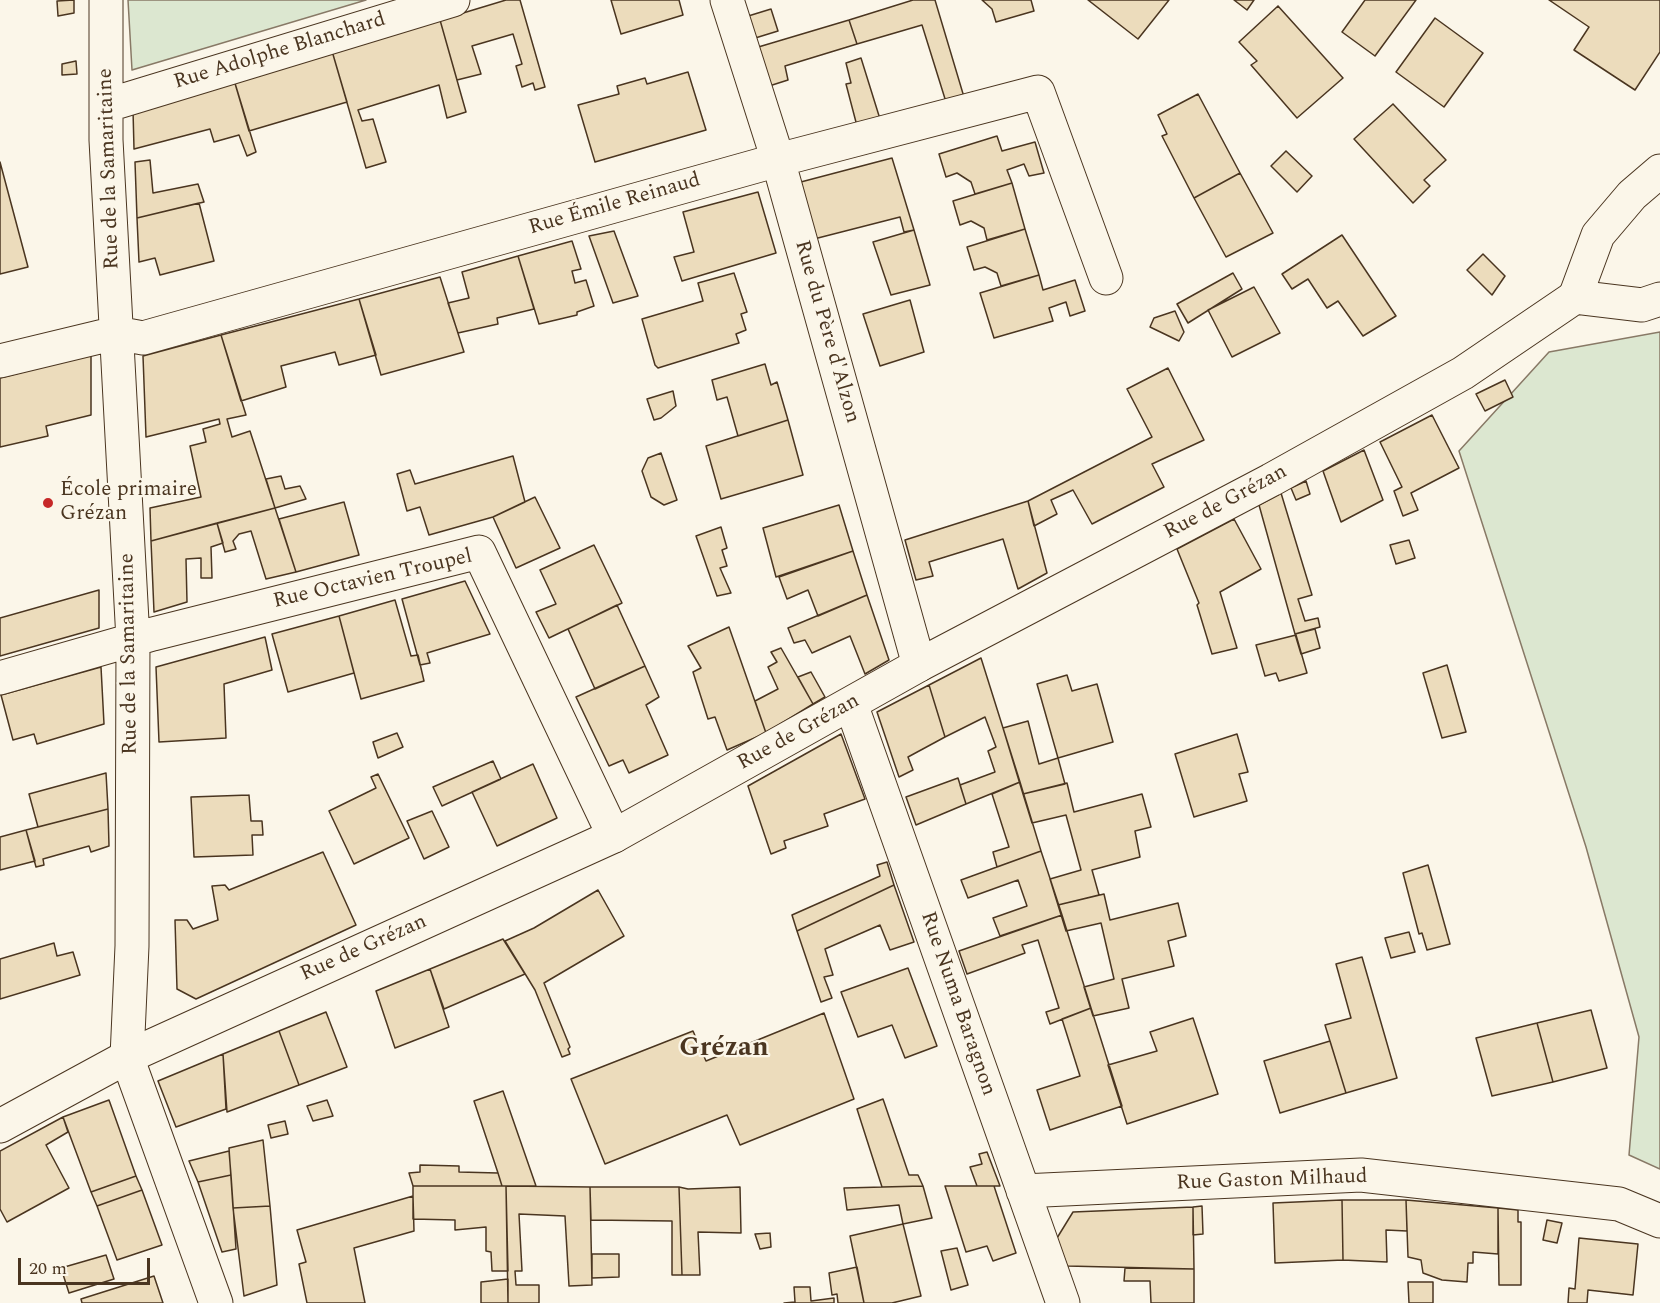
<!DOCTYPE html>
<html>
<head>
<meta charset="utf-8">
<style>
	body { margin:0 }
	#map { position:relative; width:1660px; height:1303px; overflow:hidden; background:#fbf6e9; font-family:Spectral,serif }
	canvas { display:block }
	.scale { position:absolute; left:18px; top:1258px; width:132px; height:27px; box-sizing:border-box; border:3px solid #4a3520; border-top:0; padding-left:8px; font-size:18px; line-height:21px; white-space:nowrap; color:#4a3520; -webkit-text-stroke:4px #fbf6e9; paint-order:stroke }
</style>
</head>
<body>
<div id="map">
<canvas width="1660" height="1303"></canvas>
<div class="scale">20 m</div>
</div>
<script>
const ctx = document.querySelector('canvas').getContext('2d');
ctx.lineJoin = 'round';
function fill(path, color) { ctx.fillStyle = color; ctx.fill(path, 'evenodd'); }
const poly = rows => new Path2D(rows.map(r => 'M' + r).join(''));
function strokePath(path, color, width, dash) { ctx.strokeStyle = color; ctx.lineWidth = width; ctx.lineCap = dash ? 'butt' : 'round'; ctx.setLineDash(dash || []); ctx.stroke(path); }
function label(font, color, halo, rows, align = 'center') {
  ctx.font = font + ' Spectral,serif'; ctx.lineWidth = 4.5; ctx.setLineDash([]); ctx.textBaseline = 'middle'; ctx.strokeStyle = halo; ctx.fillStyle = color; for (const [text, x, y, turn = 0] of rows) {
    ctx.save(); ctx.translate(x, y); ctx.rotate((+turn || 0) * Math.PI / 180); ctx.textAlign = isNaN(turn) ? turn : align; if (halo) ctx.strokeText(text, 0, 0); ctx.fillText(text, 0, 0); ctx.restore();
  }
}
const green = poly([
	[128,0,366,0,132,70,128,0],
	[1660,332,1660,1169,1629,1155,1639,1037,1586,847,1459,451,1549,352,1660,332]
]);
fill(green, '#dce7d0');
strokePath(green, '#887966', 1.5);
const building = poly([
	[74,0,74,13,58,16,57,1,74,0],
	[506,0,520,0,545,87,535,90,533,83,522,87,516,66,522,64,513,34,472,46,481,74,457,80,440,20,506,0],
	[611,0,679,0,683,15,621,34,611,0],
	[913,0,935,0,964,97,946,102,922,25,857,44,849,20,913,0],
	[982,0,1031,0,1034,11,996,22,992,9,982,0],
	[1088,0,1169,0,1138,39,1088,0],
	[1234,0,1254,0,1247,10,1234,0],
	[1365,0,1416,0,1375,56,1342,32,1365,0],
	[1549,0,1660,0,1660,52,1635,90,1574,50,1589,27,1549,0],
	[1278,6,1343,78,1297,118,1251,65,1257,61,1239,42,1278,6],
	[771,9,778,31,752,39,745,17,771,9],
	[1435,18,1483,53,1444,107,1396,72,1435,18],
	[440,20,466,112,447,118,439,85,358,110,362,121,373,119,386,162,366,168,332,51,440,20],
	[849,20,857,44,785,66,788,80,766,87,755,48,849,20],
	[332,51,347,102,249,131,234,80,332,51],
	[861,58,880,119,857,126,846,84,851,83,846,63,861,58],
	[76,61,77,74,62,75,62,64,76,61],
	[688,72,706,130,595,162,578,105,619,94,617,86,645,78,647,84,688,72],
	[234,80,256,152,247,156,239,135,214,142,210,129,134,149,133,110,234,80],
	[1198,94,1240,173,1194,198,1162,136,1167,134,1158,115,1198,94],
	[1393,104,1446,160,1424,180,1430,186,1413,203,1354,139,1393,104],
	[997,136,1002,151,1035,142,1044,173,1029,176,1024,164,1007,170,1012,183,975,194,971,182,957,173,946,177,939,154,997,136],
	[1286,151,1312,176,1297,192,1271,166,1286,151],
	[892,158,914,230,904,232,900,217,814,239,797,183,892,158],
	[150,160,153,193,198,184,204,202,137,218,135,162,150,160],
	[0,162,28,267,0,274,0,162],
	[1240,173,1273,233,1226,257,1194,198,1240,173],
	[1012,183,1025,229,987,240,984,228,971,221,960,225,953,201,1012,183],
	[758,192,776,253,682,281,674,257,694,252,683,212,758,192],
	[199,203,214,261,160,275,155,258,139,262,137,218,199,203],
	[1025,229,1039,275,1001,286,997,273,985,267,974,270,967,247,1025,229],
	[914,230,930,285,891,295,873,242,914,230],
	[614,231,638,296,613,303,589,236,614,231],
	[1342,235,1396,316,1363,336,1338,301,1327,308,1308,279,1292,289,1282,274,1342,235],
	[572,241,581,269,572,271,575,283,586,280,594,306,577,312,577,315,539,324,518,256,572,241],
	[1483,254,1505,276,1492,295,1467,270,1483,254],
	[518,256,534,309,497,318,498,324,458,333,448,303,469,298,462,272,518,256],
	[734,273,747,312,741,314,746,330,736,334,739,343,658,368,655,365,642,319,703,301,698,283,734,273],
	[1233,273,1242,289,1188,323,1177,304,1233,273],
	[1039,275,1043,290,1075,280,1085,311,1070,316,1066,302,1049,308,1053,321,994,338,980,293,1039,275],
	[440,277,464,352,381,375,359,299,440,277],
	[1254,287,1280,333,1232,357,1208,310,1254,287],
	[359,299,376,355,339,365,335,352,281,366,286,387,241,401,221,335,359,299],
	[910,300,924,352,880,366,863,314,910,300],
	[1175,311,1184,332,1179,341,1150,327,1154,318,1175,311],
	[221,335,246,415,227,419,232,437,250,431,275,508,151,541,150,508,201,497,190,446,206,442,203,429,220,424,219,419,146,437,143,356,221,335],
	[91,354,91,415,46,426,48,436,0,447,0,378,91,354],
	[765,364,771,385,777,382,788,420,738,436,727,397,717,400,712,380,765,364],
	[1168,368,1204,440,1152,464,1164,487,1092,524,1073,490,1051,500,1057,514,1034,526,1028,501,1152,437,1127,389,1168,368],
	[1505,380,1513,397,1485,411,1476,394,1505,380],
	[673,391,676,406,661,418,654,420,647,399,673,391],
	[1432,415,1459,468,1411,493,1418,510,1403,516,1394,491,1402,487,1380,442,1432,415],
	[788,420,803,475,721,499,706,446,788,420],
	[1364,450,1383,500,1341,522,1323,471,1364,450],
	[661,453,677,500,664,505,651,497,642,471,648,458,661,453],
	[513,456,525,502,493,517,429,535,420,507,407,511,397,474,410,470,415,484,513,456],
	[281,476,285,489,300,486,306,499,275,508,266,479,281,476],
	[1306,481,1310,494,1296,500,1291,488,1306,481],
	[1281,493,1312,595,1298,599,1305,621,1318,618,1320,627,1295,634,1259,505,1281,493],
	[535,497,560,548,516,568,493,517,535,497],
	[1028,501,1047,573,1018,589,1003,539,929,562,933,576,916,580,905,540,1028,501],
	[344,502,359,555,296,572,279,519,344,502],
	[839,505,853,551,776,577,763,528,839,505],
	[275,508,296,572,266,579,251,531,239,534,233,541,236,549,225,552,217,523,275,508],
	[1234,519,1261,569,1220,592,1237,648,1212,654,1197,605,1199,603,1177,549,1234,519],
	[217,523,223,543,211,547,212,578,201,578,201,558,186,559,187,602,154,612,151,541,217,523],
	[721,527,727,548,722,550,727,566,720,568,731,593,717,596,696,536,721,527],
	[1409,540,1415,558,1396,564,1390,545,1409,540],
	[594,545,622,603,549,638,536,612,556,604,540,570,594,545],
	[853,551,867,595,818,616,808,590,787,599,779,577,853,551],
	[465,581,490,634,427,653,430,663,420,665,402,599,465,581],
	[99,590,99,628,0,656,0,618,99,590],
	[867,595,889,660,865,674,850,636,812,653,805,640,794,643,788,628,867,595],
	[395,600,411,656,418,655,424,681,361,699,339,616,395,600],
	[617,605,645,666,595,689,568,629,617,605],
	[339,616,354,673,288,692,272,634,339,616],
	[729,627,766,733,727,750,715,717,708,719,693,672,701,668,688,646,729,627],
	[1315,629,1320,648,1301,654,1295,634,1315,629],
	[1296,635,1307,673,1279,681,1276,673,1265,676,1256,645,1296,635],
	[265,637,272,670,224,684,226,738,159,742,156,667,265,637],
	[781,648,813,704,766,733,755,701,778,689,768,667,777,662,771,652,781,648],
	[981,658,1020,782,966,804,960,785,995,772,988,751,996,747,985,717,945,737,929,685,981,658],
	[1447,665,1466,732,1442,738,1423,673,1447,665],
	[645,666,659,697,646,705,668,755,629,773,623,760,609,766,576,697,645,666],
	[101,667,104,724,37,744,34,734,13,740,1,695,101,667],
	[811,672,825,697,813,704,798,677,811,672],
	[1067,675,1072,691,1097,684,1113,742,1058,758,1037,684,1067,675],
	[929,685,945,737,908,757,913,770,899,777,877,712,929,685],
	[1028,721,1039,764,1058,758,1065,784,1023,794,1003,728,1028,721],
	[397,733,403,747,378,758,373,742,397,733],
	[841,734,865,799,824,814,828,826,784,841,786,848,771,854,748,786,841,734],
	[1237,734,1248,772,1239,774,1247,801,1194,817,1175,754,1237,734],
	[493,761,501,779,442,806,433,787,493,761],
	[533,764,557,818,497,846,472,792,533,764],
	[106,773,108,809,38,827,29,794,106,773],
	[378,774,409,838,354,864,329,811,376,788,371,777,378,774],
	[958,778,966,804,916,825,906,797,958,778],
	[1020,782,1041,851,997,867,993,852,1009,847,992,794,1020,782],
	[1067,783,1074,812,1142,794,1151,827,1135,831,1140,857,1092,870,1099,895,1058,905,1050,879,1081,870,1066,815,1032,823,1023,794,1067,783],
	[249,795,251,821,262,821,263,835,252,835,253,855,194,857,191,797,249,795],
	[108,809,109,846,91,852,89,846,43,859,44,865,36,867,26,830,108,809],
	[432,811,449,847,424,859,407,821,432,811],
	[26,830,35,861,0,870,0,837,26,830],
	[1041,851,1062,915,1000,936,993,918,1027,906,1018,880,968,898,961,880,1041,851],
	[323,852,356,925,196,999,177,989,175,920,187,920,193,929,218,920,212,886,225,885,229,890,323,852],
	[887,862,894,885,797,931,792,915,880,876,877,865,887,862],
	[1428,865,1450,944,1427,950,1422,933,1419,934,1403,873,1428,865],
	[894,885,914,942,890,950,880,925,825,949,833,975,824,977,832,998,821,1002,797,931,894,885],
	[598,890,624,936,544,983,570,1047,568,1049,570,1054,562,1057,535,990,505,941,534,928,598,890],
	[1104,894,1110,920,1178,903,1186,936,1168,941,1174,966,1122,979,1129,1008,1093,1016,1084,987,1114,979,1101,923,1066,931,1058,905,1104,894],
	[1062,915,1091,1008,1050,1024,1046,1012,1059,1008,1038,940,1022,945,1025,953,967,974,959,951,1062,915],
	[1409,932,1415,952,1391,958,1385,938,1409,932],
	[503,939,525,974,444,1009,430,969,503,939],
	[54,943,57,956,73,952,80,975,0,999,0,959,54,943],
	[1362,957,1397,1078,1346,1093,1325,1025,1351,1018,1336,964,1362,957],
	[908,968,937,1046,905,1058,892,1025,858,1037,841,992,908,968],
	[430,969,449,1027,395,1048,376,991,430,969],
	[1091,1008,1122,1106,1050,1130,1037,1090,1080,1076,1062,1019,1091,1008],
	[1591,1010,1607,1068,1553,1082,1537,1023,1591,1010],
	[326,1012,347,1067,299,1085,279,1031,326,1012],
	[824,1013,854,1099,740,1145,727,1115,605,1164,571,1079,693,1031,706,1061,824,1013],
	[1193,1018,1218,1094,1127,1124,1108,1065,1157,1051,1150,1032,1193,1018],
	[1537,1023,1553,1082,1492,1096,1476,1038,1537,1023],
	[279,1031,299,1085,227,1112,223,1054,279,1031],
	[1330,1041,1346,1093,1280,1113,1264,1061,1330,1041],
	[223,1054,226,1109,176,1127,158,1081,223,1054],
	[503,1091,536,1186,502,1186,498,1173,474,1101,503,1091],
	[883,1099,909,1175,918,1175,923,1186,882,1187,857,1109,883,1099],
	[109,1100,136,1176,91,1192,63,1117,109,1100],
	[327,1100,333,1116,313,1121,307,1106,327,1100],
	[63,1117,68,1132,46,1145,69,1188,7,1222,0,1209,0,1151,63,1117],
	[285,1121,288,1134,271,1138,268,1125,285,1121],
	[263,1140,270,1206,233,1208,229,1148,263,1140],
	[229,1151,231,1175,198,1182,189,1161,229,1151],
	[987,1152,1000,1186,977,1186,970,1167,982,1164,979,1154,987,1152],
	[420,1165,459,1166,459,1172,498,1173,502,1186,413,1186,409,1173,420,1172,420,1165],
	[231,1175,236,1249,222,1252,198,1182,231,1175],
	[136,1176,142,1190,97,1206,91,1192,136,1176],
	[413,1186,506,1186,508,1271,492,1271,491,1252,486,1251,486,1227,455,1230,455,1220,413,1219,413,1186],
	[506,1186,590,1187,592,1285,569,1286,565,1216,519,1214,522,1271,515,1271,516,1285,539,1285,539,1303,508,1303,506,1186],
	[923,1186,932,1218,903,1224,899,1205,847,1210,844,1188,923,1186],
	[945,1186,994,1186,1016,1253,993,1261,987,1246,966,1252,945,1186],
	[590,1187,679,1187,682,1275,672,1275,672,1221,591,1220,590,1187],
	[679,1187,688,1189,740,1187,741,1233,698,1232,700,1275,682,1275,679,1187],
	[142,1190,162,1245,117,1260,97,1206,142,1190],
	[413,1196,414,1231,354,1248,365,1303,307,1303,299,1264,306,1262,297,1230,413,1196],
	[1342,1200,1343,1260,1275,1263,1273,1203,1342,1200],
	[1342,1200,1406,1200,1407,1231,1386,1230,1387,1262,1343,1260,1342,1200],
	[1406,1200,1498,1208,1498,1254,1473,1252,1473,1263,1468,1263,1467,1282,1442,1280,1423,1273,1421,1260,1408,1257,1406,1200],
	[270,1206,277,1285,244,1296,233,1208,270,1206],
	[1202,1206,1203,1234,1193,1235,1193,1207,1202,1206],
	[1193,1207,1194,1269,1067,1266,1057,1238,1073,1212,1193,1207],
	[1498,1208,1518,1210,1518,1222,1521,1222,1521,1285,1499,1285,1498,1208],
	[1547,1220,1562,1223,1557,1243,1543,1240,1547,1220],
	[903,1224,921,1296,892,1303,864,1303,850,1236,903,1224],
	[770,1233,771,1247,760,1249,755,1234,770,1233],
	[1579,1238,1638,1244,1633,1295,1588,1290,1587,1303,1568,1303,1569,1288,1575,1289,1579,1238],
	[957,1248,968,1285,951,1290,941,1251,957,1248],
	[592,1254,619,1254,619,1277,592,1278,592,1254],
	[106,1255,114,1279,69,1293,61,1268,106,1255],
	[857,1267,864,1303,838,1303,837,1294,832,1295,829,1273,857,1267],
	[1125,1268,1194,1269,1194,1303,1151,1303,1150,1281,1124,1281,1125,1268],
	[154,1276,163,1303,82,1303,81,1299,154,1276],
	[508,1279,508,1303,481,1303,481,1282,508,1279],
	[1408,1282,1433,1282,1433,1303,1409,1303,1408,1282],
	[794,1287,810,1287,811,1301,834,1298,834,1303,784,1303,795,1302,794,1287]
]);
fill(building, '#ecdcbc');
strokePath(building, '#4a3520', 1.5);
const street = poly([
	[106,0,106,140,133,640,132,946,127,1057,216,1303],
	[727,0,778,160,919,665],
	[108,105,453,0],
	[1575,297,1598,235,1632,195,1660,171],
	[0,361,116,333,143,338,778,160,1038,92,1106,278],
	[0,678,153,634,479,552,614,836],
	[851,704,1063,1303],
	[1023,1191,1361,1175,1619,1204,1660,1221]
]);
const secondary = poly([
	[0,1126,127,1057,614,836,919,665,1271,480,1463,373,1575,297,1642,305,1660,299]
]);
strokePath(street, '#4a3520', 35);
strokePath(secondary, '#4a3520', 35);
strokePath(street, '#fbf6e9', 33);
strokePath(secondary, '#fbf6e9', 33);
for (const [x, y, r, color] of [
	[48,503,6,"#c62828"]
]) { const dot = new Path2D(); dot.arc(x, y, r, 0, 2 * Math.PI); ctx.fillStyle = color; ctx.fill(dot); strokePath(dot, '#fbf6e9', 2); }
label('21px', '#4a3520', '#fbf6e9', [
	["Rue Adolphe Blanchard",280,52,-17],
	["Rue de la Samaritaine",110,169,-92],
	["Rue Émile Reinaud",615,205,-16],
	["Rue du Père d'Alzon",826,332,74],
	["Rue de Grézan",1226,503,-28],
	["Rue Octavien Troupel",373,580,-13],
	["Rue de la Samaritaine",130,654,-91],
	["Rue de Grézan",799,733,-29],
	["Rue de Grézan",364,949,-24],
	["Rue Numa Baragnon",957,1004,71],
	["Rue Gaston Milhaud",1272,1181,-2]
]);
label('21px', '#4a3520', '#fbf6e9', [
	["École primaire",60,491],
	["Grézan",60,515]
], 'left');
label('bold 27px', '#4a3520', '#fbf6e9', [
	["Grézan",724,1050]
]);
</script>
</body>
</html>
